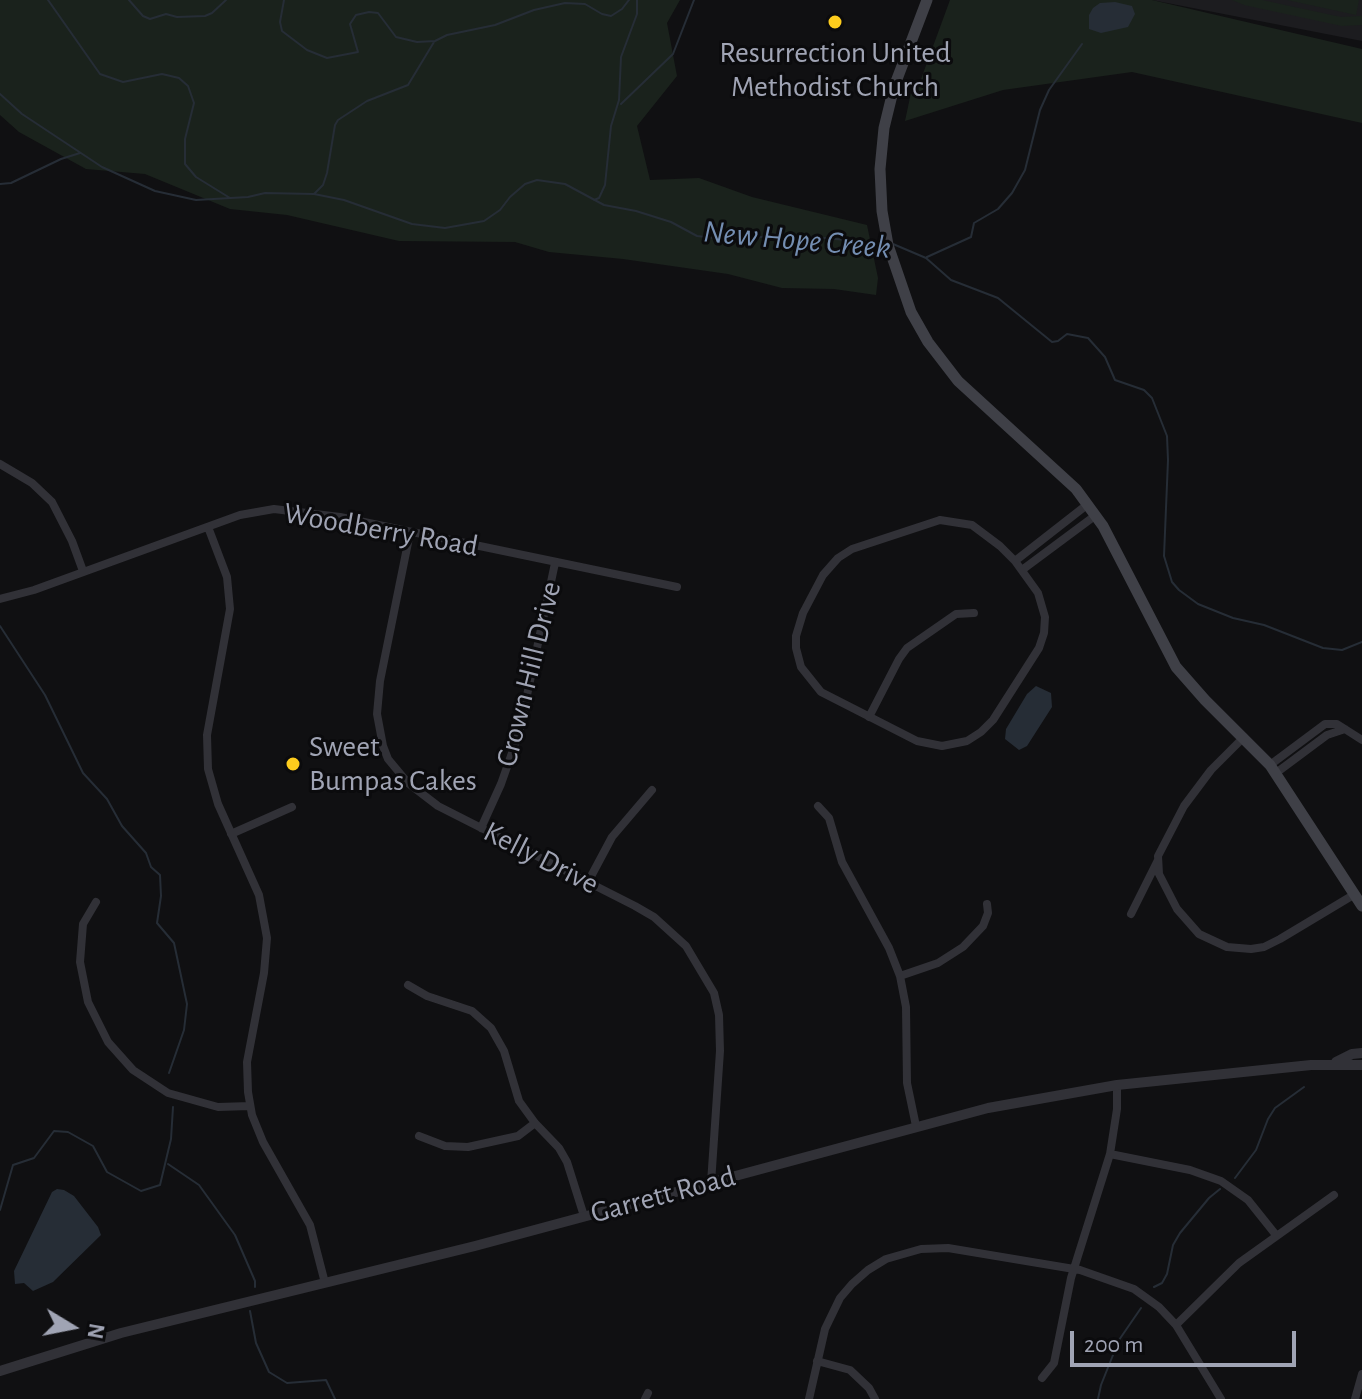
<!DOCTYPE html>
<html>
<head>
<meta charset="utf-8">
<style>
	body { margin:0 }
	#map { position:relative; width:1362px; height:1399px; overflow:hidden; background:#101012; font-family:"Alegreya Sans",sans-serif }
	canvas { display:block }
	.north { position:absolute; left:32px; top:1287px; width:80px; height:80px; -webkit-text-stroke:6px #0b0b0d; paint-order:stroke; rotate:100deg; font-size:22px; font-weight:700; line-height:32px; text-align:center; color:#a0a4b4 }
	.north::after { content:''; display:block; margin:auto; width:28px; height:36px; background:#a0a4b4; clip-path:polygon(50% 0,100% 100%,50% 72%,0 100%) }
	.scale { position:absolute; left:1070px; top:1331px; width:226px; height:36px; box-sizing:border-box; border:4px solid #a0a4b4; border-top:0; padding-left:10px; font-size:24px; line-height:28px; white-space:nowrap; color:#a0a4b4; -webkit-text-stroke:6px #0b0b0d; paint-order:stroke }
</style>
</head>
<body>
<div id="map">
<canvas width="1362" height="1399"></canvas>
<div class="north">N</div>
<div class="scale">200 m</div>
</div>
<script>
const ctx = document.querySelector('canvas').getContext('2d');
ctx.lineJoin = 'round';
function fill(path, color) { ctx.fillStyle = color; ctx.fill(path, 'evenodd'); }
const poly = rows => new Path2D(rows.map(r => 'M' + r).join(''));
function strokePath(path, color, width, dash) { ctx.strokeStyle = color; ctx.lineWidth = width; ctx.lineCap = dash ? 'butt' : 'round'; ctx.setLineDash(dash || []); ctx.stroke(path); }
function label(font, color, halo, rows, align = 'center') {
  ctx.font = font + ' "Alegreya Sans",sans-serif'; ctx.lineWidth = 6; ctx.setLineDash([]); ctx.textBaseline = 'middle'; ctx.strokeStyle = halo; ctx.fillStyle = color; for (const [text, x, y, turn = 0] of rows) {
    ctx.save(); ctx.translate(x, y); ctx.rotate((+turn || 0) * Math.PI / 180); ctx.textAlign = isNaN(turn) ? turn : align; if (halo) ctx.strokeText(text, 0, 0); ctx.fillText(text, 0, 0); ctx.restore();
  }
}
fill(poly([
	[1152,0,1362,0,1362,41,1157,1]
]), '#1c1c1f');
fill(poly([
	[0,0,680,0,667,23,677,76,637,126,650,180,699,178,752,197,867,225,878,278,876,295,834,289,782,288,728,274,623,259,549,252,515,242,399,241,287,215,230,209,145,174,86,169,19,132,0,115],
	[950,0,1152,0,1362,49,1362,123,1132,72,1003,90,905,121,912,88,917,90],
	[1232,0,1262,0,1341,17,1362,16,1362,25,1342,26,1244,5],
	[1287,0,1359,0,1356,15]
]), '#1a221c');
fill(poly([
	[1115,2,1132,6,1135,14,1128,27,1101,33,1089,29,1089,15,1093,8,1100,3],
	[1036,686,1051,693,1052,707,1027,746,1019,750,1005,739,1006,729,1027,694],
	[57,1189,64,1190,74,1196,98,1227,101,1235,53,1282,33,1291,24,1283,15,1284,14,1271,52,1192]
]), '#262d36');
strokePath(poly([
	[48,0,100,74,123,82,162,74,179,78,188,86,194,103,185,139,185,164,196,177,230,198],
	[129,0,143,16,150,19,166,14,177,17,205,16,212,13,226,0],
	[284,0,280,22,282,31,307,50,327,58,358,52,350,24,356,15,369,12,378,13,396,37,417,42,435,41,447,35,495,25,534,10,565,3,585,4,602,14,611,16,622,9,629,0],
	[0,94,22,114,102,167,155,191,196,200,248,197,265,193,314,194,344,200,412,224,445,228,484,221,500,210,510,197,525,184,537,180,565,184,604,205,636,211,671,222,697,236,740,241,777,234,882,243],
	[621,104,673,54,694,0],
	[0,184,11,183,61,159,80,153],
	[314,194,323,185,327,173,335,125,338,120,367,101,408,85,434,42],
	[594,200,599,198,605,185,611,126,619,100,621,57,637,14,637,0],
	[893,244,926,258,951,280,998,298,1052,342,1058,341,1067,334,1088,338,1105,357,1115,380,1144,390,1152,398,1167,436,1168,460,1164,556,1172,582,1179,590,1198,604,1233,618,1264,625,1323,648,1342,650,1362,642],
	[927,257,971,237,974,223,998,209,1012,193,1025,170,1040,110,1049,90,1082,44],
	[0,626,45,695,83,773,107,799,122,826,146,853,151,867,160,875,161,896,157,923,174,943,187,1004,184,1030,169,1073],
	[168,1164,199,1185,235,1235,255,1281,255,1287],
	[1235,1178,1256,1150,1268,1119,1275,1108,1304,1087],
	[0,1210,13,1165,34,1158,54,1131,68,1132,93,1146,107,1172,141,1191,160,1185,171,1139,173,1107],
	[1154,1287,1162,1283,1167,1274,1173,1245,1180,1233,1209,1198,1220,1189],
	[250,1311,256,1343,269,1372,287,1383,326,1380,335,1399],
	[1098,1399,1101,1385,1119,1340,1141,1308]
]), '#262d36', 2);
strokePath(poly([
	[0,464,32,483,52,502,72,541,83,571],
	[940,520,972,525,1000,546,1015,561,1038,593,1045,617,1044,633,1039,648,993,720,981,732,967,741,942,746,917,741,821,692,801,667,796,648,796,636,803,613,823,575,838,558,852,549,940,520],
	[208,527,227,577,230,609,207,735,208,769,218,804,259,895,267,938,264,973,247,1062,248,1092,252,1115,263,1142,310,1225,325,1283],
	[410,533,380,681,377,714,383,746,388,759,408,783,438,806,635,906,654,917,686,946,714,993,719,1015,720,1051,711,1183],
	[1015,561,1088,504],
	[1022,570,1096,515],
	[0,599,34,590,240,515,274,509,340,517,677,587],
	[869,717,899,659,907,648,956,614,974,613],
	[1244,737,1211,770,1184,806,1158,856,1159,874,1177,909,1199,934,1227,947,1251,949,1264,947,1280,939,1355,894],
	[1270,765,1325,724,1337,724,1362,740],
	[1276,773,1327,735,1345,729],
	[818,806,829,818,842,862,889,948,900,976,906,1007,907,1083,916,1126],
	[481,828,501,784,519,733,555,563],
	[231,834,292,807],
	[588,882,612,837,652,790],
	[96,902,83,924,80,962,88,1002,108,1042,133,1070,168,1093,218,1107,250,1106],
	[1131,914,1158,860],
	[900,976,938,963,963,947,983,926,988,913,987,904],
	[408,985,427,996,472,1011,491,1028,504,1051,519,1101,535,1123,559,1148,567,1162,584,1216],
	[419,1136,445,1146,468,1147,518,1136,535,1123],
	[1110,1154,1190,1170,1221,1181,1248,1200,1276,1235],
	[1176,1325,1239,1263,1334,1195],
	[817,1361,850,1370,869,1388,875,1399],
	[1042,1378,1054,1363,1071,1278,1110,1154,1117,1109,1117,1085],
	[645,1399,648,1393],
	[809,1399,825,1329,840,1298,852,1284,868,1270,886,1259,921,1249,948,1248,1080,1270,1134,1289,1159,1307,1176,1325,1221,1399],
	[1355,1399,1362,1374]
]), '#313137', 8);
strokePath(poly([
	[1336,1062,1352,1054,1362,1053],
	[0,1371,121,1333,475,1246,988,1108,1117,1085,1311,1065,1362,1065]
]), '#313137', 10);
strokePath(poly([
	[927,0,894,87,884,128,880,169,882,211,888,245,911,312,928,342,958,381,1076,489,1103,526,1176,667,1205,700,1270,765,1362,906]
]), '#3f4047', 11);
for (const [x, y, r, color] of [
	[835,22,8,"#fdcc1d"],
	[293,764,8,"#fdcc1d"]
]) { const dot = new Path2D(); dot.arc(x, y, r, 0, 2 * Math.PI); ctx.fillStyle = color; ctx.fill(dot); strokePath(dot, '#0b0b0d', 3); }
label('30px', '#a0a4b4', '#0b0b0d', [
	["Resurrection United",835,53],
	["Methodist Church",835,87],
	["Sweet",309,747,"left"],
	["Bumpas Cakes",309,781,"left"]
]);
label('30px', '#a0a4b4', '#0b0b0d', [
	["Woodberry Road",381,530,10],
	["Crown Hill Drive",529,674,-76],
	["Kelly Drive",541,858,27],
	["Garrett Road",663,1195,-15]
]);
label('italic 32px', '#748eb2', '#0b0b0d', [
	["New Hope Creek",797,240,5]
]);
</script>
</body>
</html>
